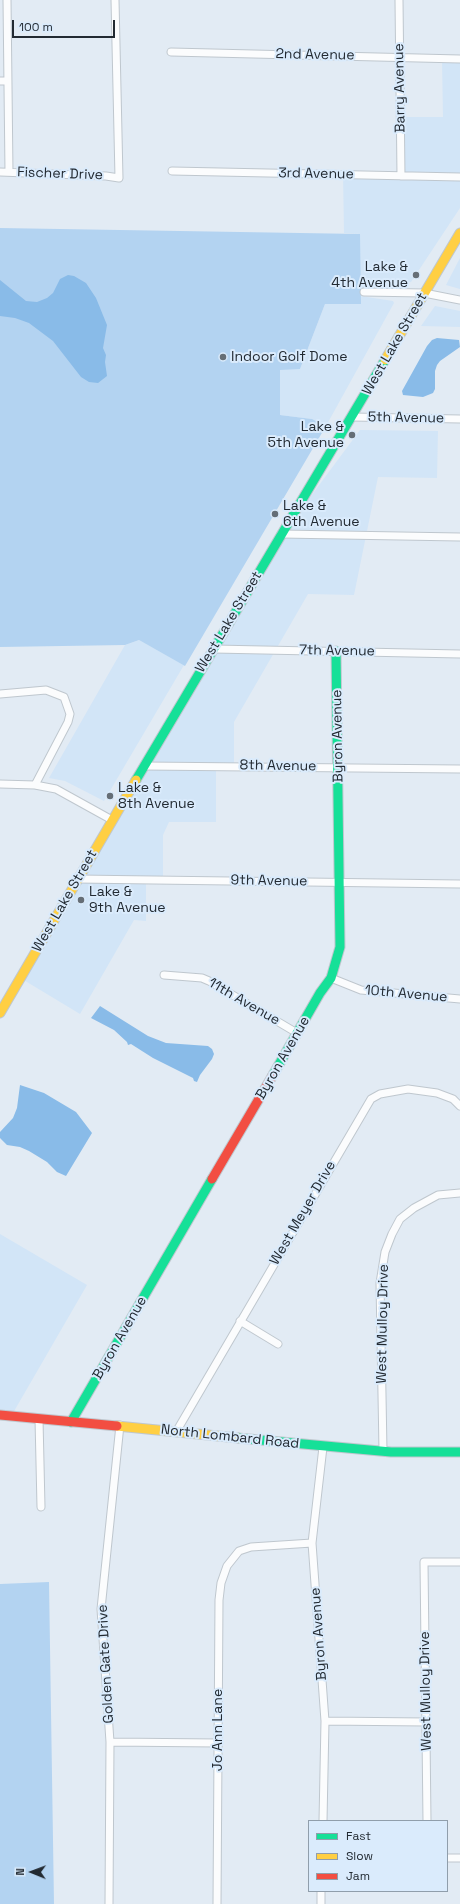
<!DOCTYPE html>
<html>
<head>
<meta charset="utf-8">
<style>
	body { margin:0 }
	#map { position:relative; width:460px; height:1904px; overflow:hidden; background:#e2ebf4; font-family:"Space Grotesk",sans-serif }
	canvas { display:block }
	.legend { position:absolute; left:308px; top:1820px; width:140px; height:72px; box-sizing:border-box; background:#daebfc; border:1px solid #909eab; margin:0; padding:5px 7px; list-style:none; font-size:12px; color:#222a32 }
	.legend li { display:flex; align-items:center; gap:8px; height:20px }
	.legend b { width:20px; border:1px solid #909eab }
	.north { position:absolute; left:12px; top:1852px; width:40px; height:40px; -webkit-text-stroke:3px #daebfc; paint-order:stroke; rotate:271deg; font-size:11px; font-weight:700; line-height:16px; text-align:center; color:#222a32 }
	.north::after { content:''; display:block; margin:auto; width:14px; height:18px; background:#222a32; clip-path:polygon(50% 0,100% 100%,50% 72%,0 100%) }
	.scale { position:absolute; left:12px; top:20px; width:103px; height:18px; box-sizing:border-box; border:2px solid #222a32; border-top:0; padding-left:5px; font-size:12px; line-height:14px; white-space:nowrap; color:#222a32; -webkit-text-stroke:3px #daebfc; paint-order:stroke }
</style>
</head>
<body>
<div id="map">
<canvas width="460" height="1904"></canvas>
<ul class="legend">
<li><b style="height:5px;background:#16e098"></b>Fast</li>
<li><b style="height:5px;background:#ffcf43"></b>Slow</li>
<li><b style="height:5px;background:#f24e42"></b>Jam</li>
</ul>
<div class="north">N</div>
<div class="scale">100 m</div>
</div>
<script>
const ctx = document.querySelector('canvas').getContext('2d');
ctx.lineJoin = 'round';
function fill(path, color) { ctx.fillStyle = color; ctx.fill(path, 'evenodd'); }
const poly = rows => new Path2D(rows.map(r => 'M' + r).join(''));
function strokePath(path, color, width, dash) { ctx.strokeStyle = color; ctx.lineWidth = width; ctx.lineCap = dash ? 'butt' : 'round'; ctx.setLineDash(dash || []); ctx.stroke(path); }
function label(font, color, halo, rows, align = 'center') {
  ctx.font = font + ' "Space Grotesk",sans-serif'; ctx.lineWidth = 4; ctx.setLineDash([]); ctx.textBaseline = 'middle'; ctx.strokeStyle = halo; ctx.fillStyle = color; for (const [text, x, y, turn = 0] of rows) {
    ctx.save(); ctx.translate(x, y); ctx.rotate((+turn || 0) * Math.PI / 180); ctx.textAlign = isNaN(turn) ? turn : align; if (halo) ctx.strokeText(text, 0, 0); ctx.fillText(text, 0, 0); ctx.restore();
  }
}
fill(poly([
	[442,60,460,61,460,208,411,282,360,290,360,234,344,233,343,172,399,172,399,117,443,117],
	[460,258,460,289,446,285],
	[360,296,393,301,394,303,326,426,312,419,280,415,280,369,300,369,325,304,360,304],
	[435,306,460,311,460,327,421,326],
	[360,430,438,431,437,478,378,477,354,595,308,594,234,722,234,767,216,767,216,822,169,822,163,835,163,878,81,877,282,535],
	[139,640,184,665,104,801,65,781,49,778,125,645],
	[78,881,146,881,146,921,134,920,80,1014,22,979],
	[0,1234,87,1285,13,1413,0,1411]
]), '#d2e5f7');
fill(poly([
	[0,228,360,234,361,304,325,304,300,369,280,370,280,415,312,419,326,426,185,666,139,640,125,645,0,647],
	[49,1582,54,1904,0,1904,0,1584]
]), '#b3d3f1');
fill(poly([
	[68,275,74,276,86,283,96,298,107,325,103,348,106,355,105,362,107,376,98,383,89,382,81,377,53,341,29,323,15,318,0,316,0,280,26,301,37,302,47,298,53,293,60,279],
	[437,338,459,340,460,347,440,361,437,365,435,371,435,389,433,393,423,397,403,395,402,391,427,346,432,340],
	[100,1006,148,1036,166,1043,208,1046,212,1049,214,1054,212,1059,200,1075,197,1082,194,1081,193,1078,153,1058,131,1044,128,1045,127,1042,114,1030,91,1018],
	[20,1085,44,1093,76,1112,92,1133,66,1176,57,1172,47,1162,29,1151,20,1147,7,1145,0,1138,0,1132,13,1118,17,1108]
]), '#89bbe8');
const street = poly([
	[7,0,9,172],
	[399,0,401,176],
	[171,52,460,59],
	[0,81,8,81],
	[172,171,460,177],
	[0,172,106,176,119,178,115,0],
	[364,292,424,293,460,300],
	[352,417,460,419],
	[281,534,460,537],
	[214,649,460,654],
	[0,694,46,690,64,697,70,714,68,722,35,785],
	[144,766,460,769],
	[0,784,35,785,56,789,112,820],
	[77,879,460,884],
	[164,975,202,978,209,981,297,1033],
	[331,978,361,990,460,999],
	[240,1321,278,1344],
	[39,1419,41,1507],
	[176,1432,371,1099,380,1094,408,1089,437,1093,453,1099,460,1106],
	[323,1447,312,1543,325,1721,323,1821],
	[383,1451,380,1283,385,1252,392,1234,400,1219,414,1208,438,1195,460,1193],
	[325,1721,426,1722],
	[110,1742,218,1743],
	[427,1821,424,1562,460,1562],
	[447,1858,460,1858],
	[109,1904,110,1742,101,1609,120,1425],
	[217,1904,219,1600,221,1583,227,1566,239,1551,251,1547,312,1543],
	[321,1904,321,1891]
]);
const fast = poly([
	[136,780,385,360],
	[273,1075,320,993,331,978,340,947,336,651],
	[71,1422,212,1179],
	[238,1438,391,1452,460,1452]
]);
const slow = poly([
	[385,360,460,233],
	[0,1013,136,780],
	[117,1426,238,1438]
]);
const jam = poly([
	[212,1179,273,1075],
	[0,1415,117,1426]
]);
strokePath(street, '#bfc7ce', 9);
strokePath(fast, '#bfc7ce', 11);
strokePath(slow, '#bfc7ce', 11);
strokePath(jam, '#bfc7ce', 11);
strokePath(street, '#fbfcfd', 7);
strokePath(fast, '#16e098', 9);
strokePath(slow, '#ffcf43', 9);
strokePath(jam, '#f24e42', 9);
for (const [x, y, r, color] of [
	[416,275,4,"#656e76"],
	[223,357,4,"#656e76"],
	[352,435,4,"#656e76"],
	[275,514,4,"#656e76"],
	[110,796,4,"#656e76"],
	[81,900,4,"#656e76"]
]) { const dot = new Path2D(); dot.arc(x, y, r, 0, 2 * Math.PI); ctx.fillStyle = color; ctx.fill(dot); strokePath(dot, '#daebfc', 1.5); }
label('14px', '#222a32', '#daebfc', [
	["2nd Avenue",315,55,1],
	["Barry Avenue",400,88,-91],
	["Fischer Drive",60,174,2],
	["3rd Avenue",316,174,1],
	["West Lake Street",395,344,-60],
	["5th Avenue",406,418,1],
	["West Lake Street",229,622,-59],
	["7th Avenue",337,651,1],
	["Byron Avenue",338,736,-91],
	["8th Avenue",278,766,1],
	["9th Avenue",269,881,1],
	["West Lake Street",65,901,-60],
	["10th Avenue",406,994,5],
	["11th Avenue",244,1002,30],
	["Byron Avenue",283,1058,-60],
	["West Meyer Drive",303,1213,-60],
	["West Mulloy Drive",383,1324,-89],
	["Byron Avenue",120,1338,-60],
	["North Lombard Road",230,1437,6],
	["Byron Avenue",319,1634,-94],
	["Golden Gate Drive",106,1664,-93],
	["West Mulloy Drive",426,1691,-91],
	["Jo Ann Lane",218,1730,-90]
]);
label('14px', '#222a32', '#daebfc', [
	["Lake &",408,267,"right"],
	["4th Avenue",408,283,"right"],
	["Indoor Golf Dome",231,357],
	["Lake &",344,427,"right"],
	["5th Avenue",344,443,"right"],
	["Lake &",283,506],
	["6th Avenue",283,522],
	["Lake &",118,788],
	["8th Avenue",118,804],
	["Lake &",89,892],
	["9th Avenue",89,908]
], 'left');
</script>
</body>
</html>
